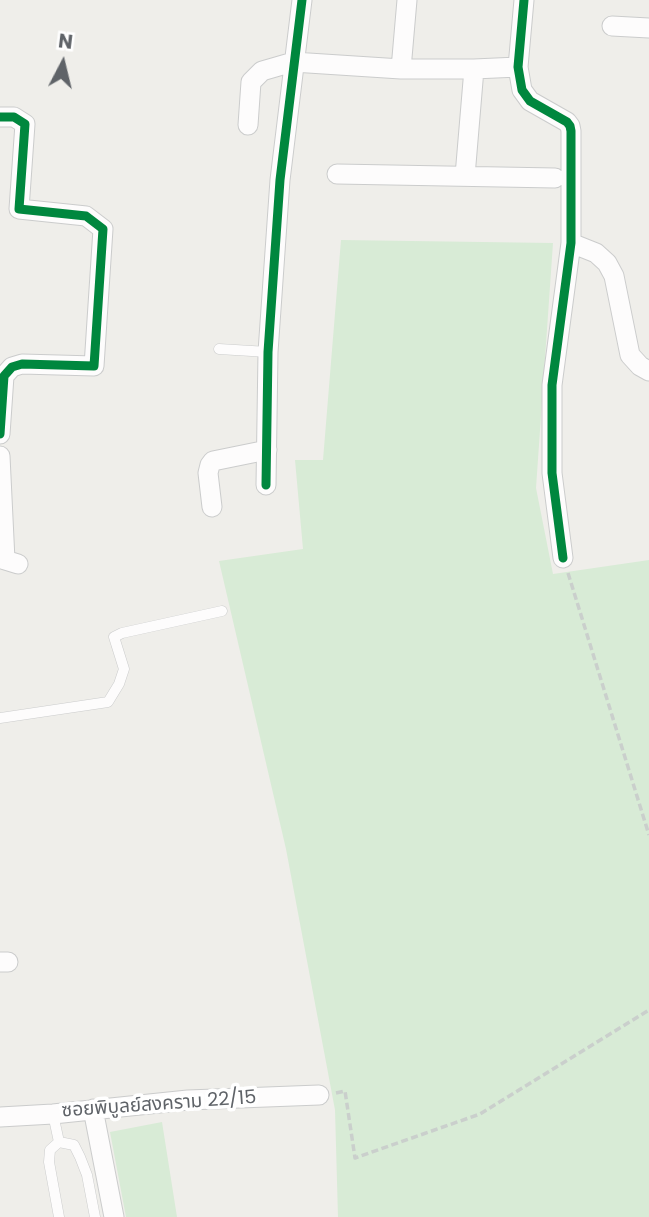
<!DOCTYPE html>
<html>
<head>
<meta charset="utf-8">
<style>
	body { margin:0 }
	#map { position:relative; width:649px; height:1217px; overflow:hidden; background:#efeeea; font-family:Poppins,sans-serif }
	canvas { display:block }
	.north { position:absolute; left:28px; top:28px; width:70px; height:70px; -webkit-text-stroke:5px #fff; paint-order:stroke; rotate:7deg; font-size:19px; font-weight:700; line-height:28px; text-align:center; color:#5f6368 }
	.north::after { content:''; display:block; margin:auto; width:24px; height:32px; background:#5f6368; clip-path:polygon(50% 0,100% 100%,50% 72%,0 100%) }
</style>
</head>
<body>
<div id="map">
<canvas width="649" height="1217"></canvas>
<div class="north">N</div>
</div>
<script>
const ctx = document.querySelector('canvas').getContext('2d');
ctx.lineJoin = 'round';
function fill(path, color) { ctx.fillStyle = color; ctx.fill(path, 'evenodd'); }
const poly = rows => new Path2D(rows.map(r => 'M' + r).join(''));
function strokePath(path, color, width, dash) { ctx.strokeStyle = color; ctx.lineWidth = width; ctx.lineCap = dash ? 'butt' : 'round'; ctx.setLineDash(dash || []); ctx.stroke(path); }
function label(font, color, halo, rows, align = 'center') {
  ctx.font = font + ' Poppins,"Noto Sans Thai",sans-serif'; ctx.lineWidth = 7; ctx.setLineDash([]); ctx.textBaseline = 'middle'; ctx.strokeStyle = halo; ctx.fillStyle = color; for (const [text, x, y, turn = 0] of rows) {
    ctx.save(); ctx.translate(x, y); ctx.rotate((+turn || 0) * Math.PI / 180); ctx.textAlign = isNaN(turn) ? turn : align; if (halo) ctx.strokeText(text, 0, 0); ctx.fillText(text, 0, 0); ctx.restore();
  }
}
fill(poly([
	[341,240,553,243,536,488,553,574,649,560,649,1217,338,1217,335,1110,286,849,219,561,303,549,295,460,323,460],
	[162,1122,177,1217,126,1217,110,1132]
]), '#d8ebd6');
const service = poly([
	[219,349,268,352],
	[0,718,108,702,119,684,124,669,114,637,122,633,222,611],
	[53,1114,59,1142],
	[59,1142,74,1145,80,1157,87,1175,95,1217],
	[59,1217,49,1162,50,1150,59,1142]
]);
const minor = poly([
	[524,0,518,67,522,90,530,101,567,122,570,126,571,131,571,243,552,385,552,473,563,558],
	[612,26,649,28],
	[401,69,407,0],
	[0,117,14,117,25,124,19,209,86,216,103,229,94,366,22,364,12,367,4,376,0,434],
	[248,125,251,82,262,71,293,62,401,69,474,69,518,67],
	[337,174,555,178],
	[465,176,474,69],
	[571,243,596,253,607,263,614,276,630,355,640,366,649,371],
	[0,456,5,560,18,564],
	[266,485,268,352,280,180,302,0],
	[212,507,208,473,210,465,213,461,267,450],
	[0,962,8,962],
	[93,1109,114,1217],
	[0,1117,53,1114,188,1100,319,1095]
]);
strokePath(service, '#cbcccc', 11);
strokePath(minor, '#cbcccc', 21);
strokePath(poly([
	[568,573,649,835],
	[336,1093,345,1091,355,1158,480,1114,649,1010]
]), '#cacfcc', 3.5, [7, 3.5]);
strokePath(service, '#fdfcfc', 10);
strokePath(minor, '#fdfcfc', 19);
strokePath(poly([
	[524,0,518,67,522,90,530,101,567,122,570,126,571,131,571,243,552,385,552,473,563,558],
	[0,117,14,117,25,124,19,209,86,216,103,229,94,366,22,364,12,367,4,376,0,434],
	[266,485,268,352,280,180,302,0]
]), '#00873e', 9);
label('19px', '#5f6368', '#fff', [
	["ซอยพิบูลย์สงคราม 22/15",159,1105,-4]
]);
</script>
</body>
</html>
